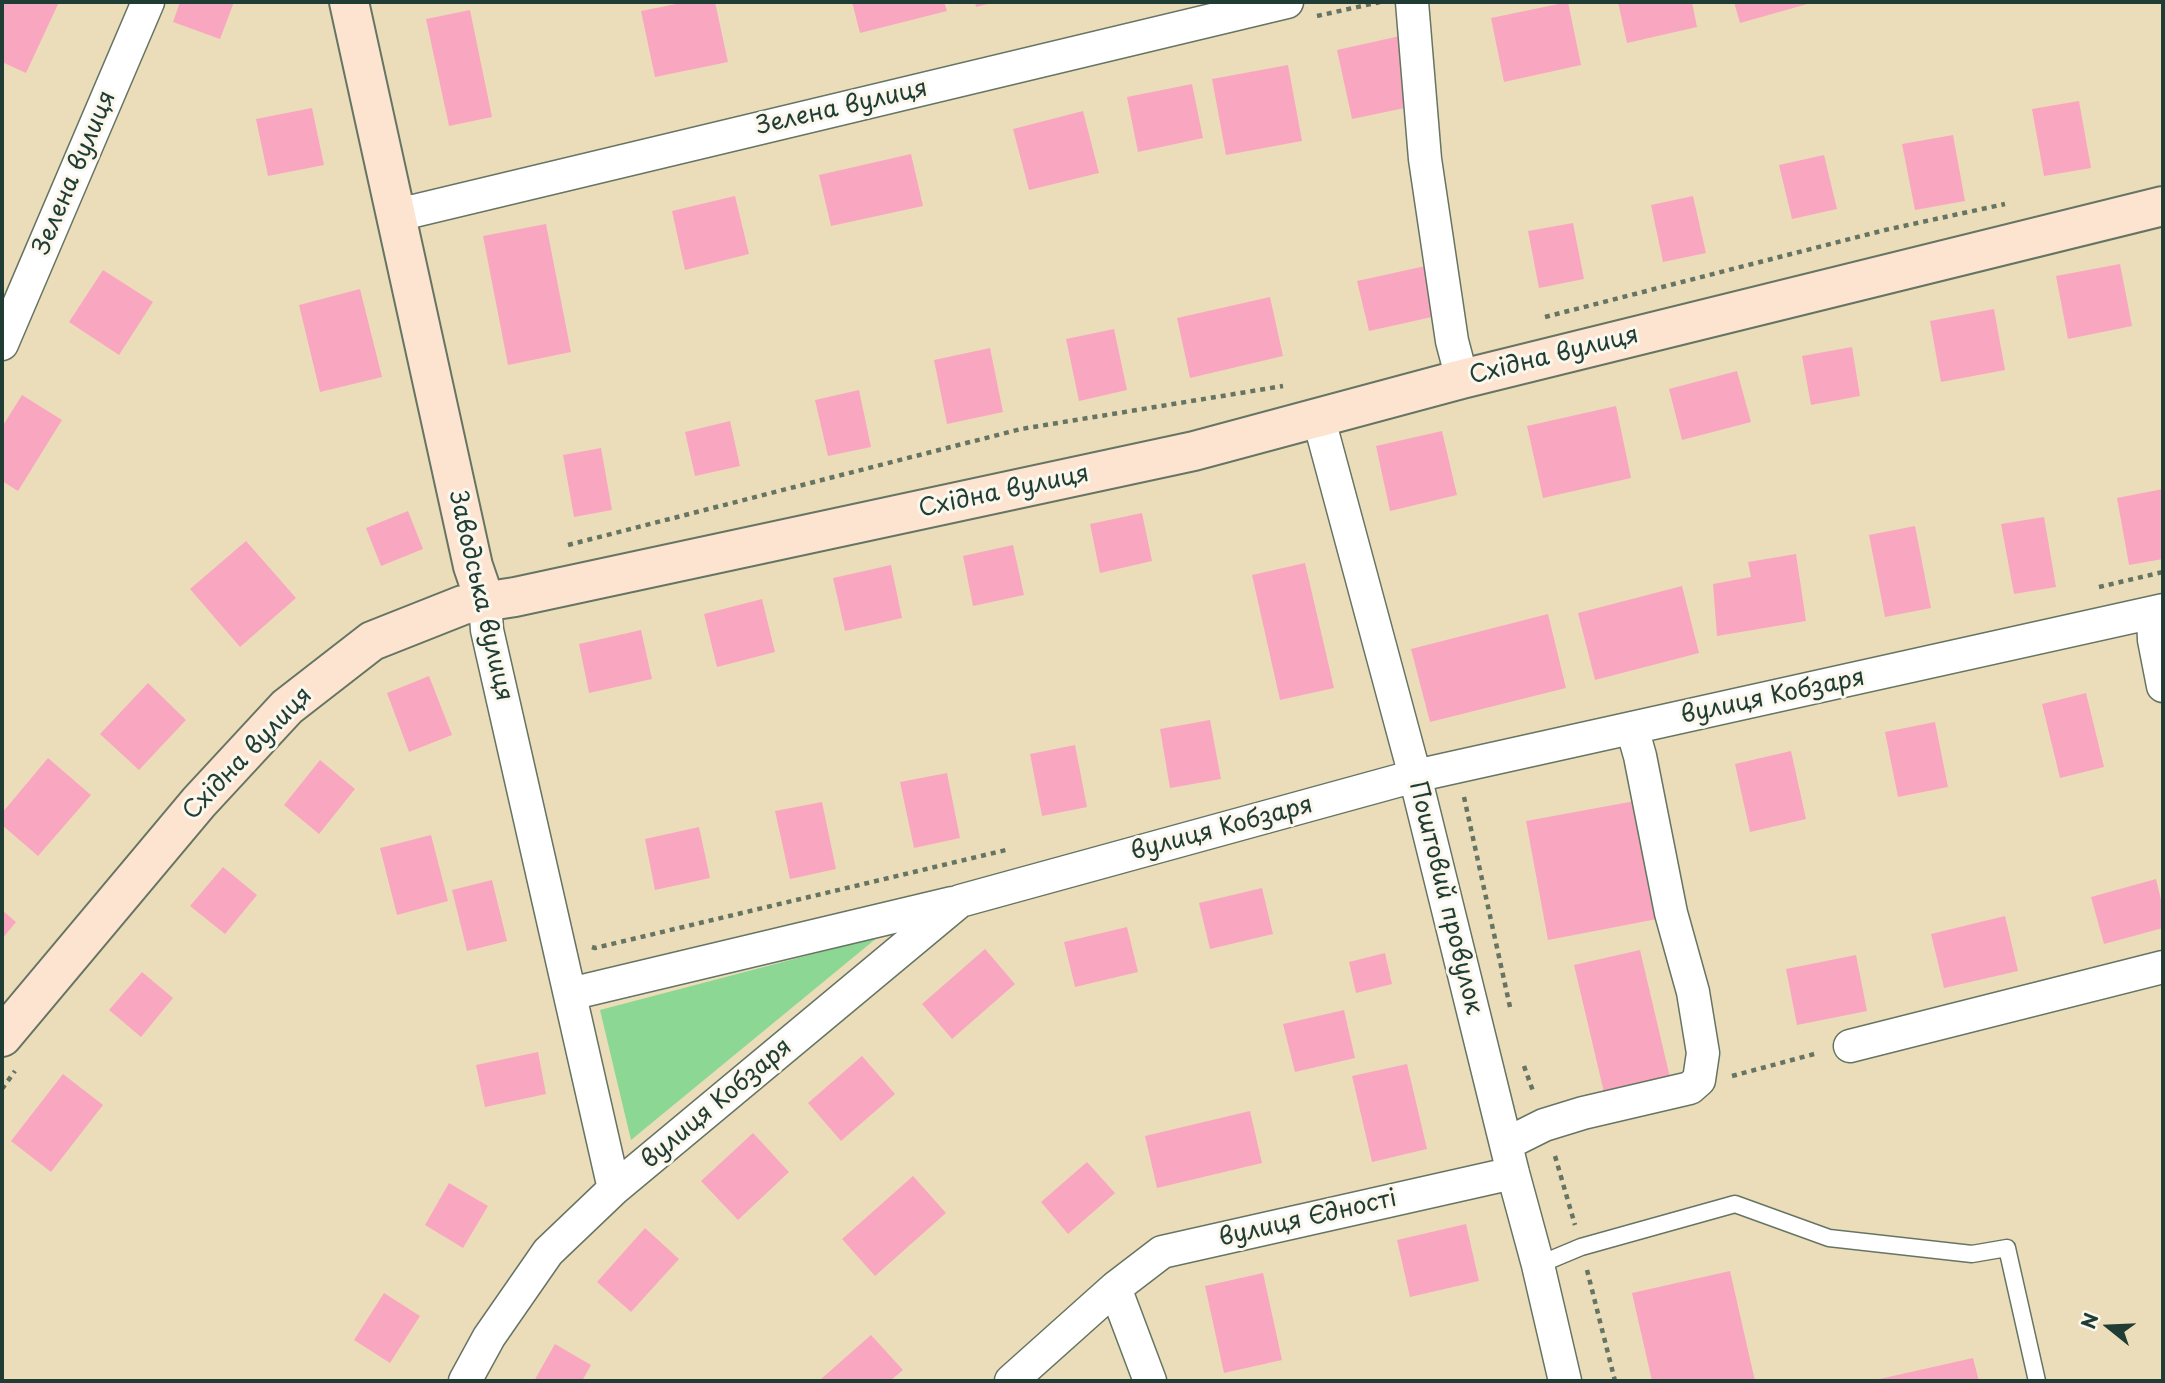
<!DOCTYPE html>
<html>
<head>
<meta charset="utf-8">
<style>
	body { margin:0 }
	#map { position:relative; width:2165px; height:1383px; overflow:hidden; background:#ebddba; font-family:"Playpen Sans",sans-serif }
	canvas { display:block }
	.frame { position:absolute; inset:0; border:4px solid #1f3d34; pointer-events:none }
	.north { position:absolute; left:2074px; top:1292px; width:70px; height:70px; -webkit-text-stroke:5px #fbf7ec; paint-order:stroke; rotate:288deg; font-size:19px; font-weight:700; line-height:28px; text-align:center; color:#1f3d34 }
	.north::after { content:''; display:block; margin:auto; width:24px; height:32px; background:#1f3d34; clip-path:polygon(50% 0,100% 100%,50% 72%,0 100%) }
</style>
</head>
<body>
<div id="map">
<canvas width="2165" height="1383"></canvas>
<div class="frame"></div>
<div class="north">N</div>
</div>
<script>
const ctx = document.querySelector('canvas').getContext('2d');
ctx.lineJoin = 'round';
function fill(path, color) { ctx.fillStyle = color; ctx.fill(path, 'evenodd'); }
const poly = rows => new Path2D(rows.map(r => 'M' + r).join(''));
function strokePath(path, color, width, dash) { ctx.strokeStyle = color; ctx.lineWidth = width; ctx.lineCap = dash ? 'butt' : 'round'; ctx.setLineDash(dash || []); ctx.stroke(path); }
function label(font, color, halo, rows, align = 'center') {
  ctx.font = font + ' "Playpen Sans",sans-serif'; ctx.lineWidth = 6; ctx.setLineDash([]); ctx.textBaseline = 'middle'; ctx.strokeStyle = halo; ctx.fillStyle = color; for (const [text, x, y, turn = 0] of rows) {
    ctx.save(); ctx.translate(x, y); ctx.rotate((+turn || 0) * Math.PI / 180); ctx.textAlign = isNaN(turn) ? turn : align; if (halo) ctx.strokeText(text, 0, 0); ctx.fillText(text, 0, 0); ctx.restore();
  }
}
fill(poly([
	[878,937,631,1140,600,1010]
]), '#8bd793');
fill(poly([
	[2,2,59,2,26,73,2,62],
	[180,2,234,2,220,39,173,22],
	[686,2,715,2,728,62,655,77,641,11],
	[852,2,944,2,947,11,860,33],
	[975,2,992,2,992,3,976,7],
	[1568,2,1581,65,1504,82,1491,18],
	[1618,2,1692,2,1697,27,1627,43],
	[1734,2,1811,2,1811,3,1740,23],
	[470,10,492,117,449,126,426,19],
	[1409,34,1424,104,1352,119,1337,50],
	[1288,65,1302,141,1226,155,1212,79],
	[1192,84,1203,138,1138,152,1127,97],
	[2079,101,2091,168,2044,176,2032,109],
	[312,108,324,165,268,176,256,119],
	[1083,111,1099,173,1029,190,1013,129],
	[1953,135,1965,201,1915,210,1902,144],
	[911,154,923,206,831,226,819,175],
	[1824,155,1837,209,1792,219,1779,165],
	[735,196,749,254,685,270,672,211],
	[1693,196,1706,253,1663,262,1651,205],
	[1573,223,1584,279,1539,288,1528,231],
	[546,224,571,352,508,365,483,236],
	[2120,264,2132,326,2068,339,2056,276],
	[1430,265,1441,315,1369,331,1357,281],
	[103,270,153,302,119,355,69,322],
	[360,289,382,377,320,392,299,305],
	[1270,297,1283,356,1190,378,1177,318],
	[1994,309,2005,370,1941,382,1930,321],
	[1114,329,1127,390,1079,401,1066,339],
	[1852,347,1860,396,1811,405,1802,356],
	[990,348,1003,412,947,424,934,360],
	[1737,371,1751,422,1682,440,1669,389],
	[859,390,871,447,828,456,815,400],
	[22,395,62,420,18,491,2,481,2,427],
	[1616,406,1631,478,1543,498,1527,426],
	[730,421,740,466,695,476,685,432],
	[1442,431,1457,495,1390,511,1376,446],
	[601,448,612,510,574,517,563,455],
	[2163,489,2163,559,2129,565,2117,498],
	[408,511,423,549,381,566,366,528],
	[1142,513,1152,561,1100,573,1090,524],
	[2044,517,2056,587,2014,594,2001,524],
	[1915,526,1931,608,1885,617,1869,535],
	[246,541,296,598,240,647,190,589],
	[1013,545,1024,595,973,606,963,556],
	[1796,554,1806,621,1717,636,1713,584,1751,577,1748,562],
	[1305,563,1334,688,1280,700,1252,575],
	[891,565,902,618,845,631,833,578],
	[1682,586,1699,653,1595,680,1578,613],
	[762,599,775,652,717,667,704,614],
	[1548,614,1566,688,1430,722,1411,649],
	[641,630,652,679,589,693,579,644],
	[429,676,452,735,409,752,387,693],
	[148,683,186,720,139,770,100,734],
	[2086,693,2104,767,2060,778,2042,704],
	[1210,720,1221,779,1170,788,1160,729],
	[1935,722,1948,787,1898,797,1885,732],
	[1075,745,1087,807,1042,816,1030,754],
	[1791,751,1806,819,1750,832,1735,764],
	[48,758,91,795,38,856,2,825,2,813],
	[320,760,355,789,319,834,284,805],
	[947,773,960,838,914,848,900,782],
	[1635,801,1657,919,1548,940,1526,821],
	[822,802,836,869,790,879,775,811],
	[699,827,710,878,655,890,645,839],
	[431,835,448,901,397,915,380,848],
	[223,867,257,895,225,934,190,906],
	[2156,879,2163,908,2163,928,2104,944,2091,897],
	[492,880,507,941,467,951,452,890],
	[1262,888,1273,934,1210,949,1199,903],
	[2,910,16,922,2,939],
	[2005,916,2018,971,1944,988,1931,934],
	[1127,927,1138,972,1075,987,1064,942],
	[985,949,1015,984,952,1039,922,1004],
	[1640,950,1672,1086,1606,1101,1574,965],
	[1385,953,1392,984,1356,993,1349,962],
	[1856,955,1867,1011,1797,1025,1786,969],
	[142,972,173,998,141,1037,109,1010],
	[1344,1010,1355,1058,1295,1072,1283,1024],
	[538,1052,546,1094,485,1107,476,1065],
	[862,1056,895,1094,841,1141,808,1103],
	[1407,1064,1427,1149,1372,1162,1352,1076],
	[63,1074,103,1105,51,1172,11,1141],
	[1250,1111,1262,1163,1157,1188,1145,1136],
	[753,1133,789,1172,738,1220,701,1181],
	[1087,1162,1115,1193,1068,1234,1041,1202],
	[913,1176,946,1213,875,1276,842,1239],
	[449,1183,488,1206,463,1248,425,1225],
	[1466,1224,1479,1281,1410,1297,1397,1240],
	[645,1228,679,1259,631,1312,597,1282],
	[1730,1271,1755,1381,1652,1381,1632,1293],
	[1263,1273,1282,1360,1224,1373,1205,1286],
	[384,1293,420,1316,390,1363,354,1340],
	[871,1335,903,1370,890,1381,823,1381,821,1379],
	[555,1344,591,1365,582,1381,534,1381],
	[1973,1358,1979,1381,1876,1381,1875,1380]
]), '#f9a7c0');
const lane = poly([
	[1538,1265,1581,1247,1735,1204,1829,1238,1972,1254,2007,1248,2037,1381]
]);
const street = poly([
	[1412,2,1425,159,1452,341,1462,379],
	[397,213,414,211,1287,2],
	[2,344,148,2],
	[1318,416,1415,776,1513,1173,1538,1265,1565,1381],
	[485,601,487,630,614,1189],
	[2153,613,2154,640,2163,686],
	[570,994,952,903],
	[1850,1046,2163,967],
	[1506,1144,1544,1125,1583,1113,1690,1088,1699,1080,1703,1053,1693,992,1671,913,1640,756,1632,728],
	[1115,1288,1150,1381],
	[465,1381,489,1337,548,1252,614,1189,960,901,1415,776,2163,610],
	[1011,1381,1115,1288,1162,1252,1513,1173]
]);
const secondary = poly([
	[349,2,473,566,485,601],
	[2,1037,199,802,287,707,372,641,463,605,515,597,1194,451,1462,379,2163,206]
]);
strokePath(lane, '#667563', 19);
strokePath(street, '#667563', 35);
strokePath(secondary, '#667563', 42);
strokePath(poly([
	[1317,16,1380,2],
	[1545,317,1885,230,2005,204],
	[568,545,1021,429,1283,386],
	[2099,587,2163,572],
	[1464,797,1510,1007],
	[592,947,595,948,1006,850],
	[1524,1066,1534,1094],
	[1732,1076,1818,1053],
	[2,1089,15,1071],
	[1555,1156,1575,1225],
	[1587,1270,1615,1381]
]), '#667563', 4.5, [5, 5]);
strokePath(lane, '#fff', 16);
strokePath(street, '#fff', 32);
strokePath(secondary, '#fde4d1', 38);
label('24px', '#1f3d34', '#fbf7ec', [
	["Зелена вулиця",842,108,-13],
	["Зелена вулиця",75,173,-67],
	["Східна вулиця",1554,356,-14],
	["Східна вулиця",1004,492,-12],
	["Заводська вулиця",480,596,77],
	["вулиця Кобзаря",1773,697,-12],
	["Східна вулиця",248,754,-46],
	["вулиця Кобзаря",1222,829,-15],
	["Поштовий провулок",1445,898,76],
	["вулиця Кобзаря",717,1104,-40],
	["вулиця Єдності",1308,1219,-13]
]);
</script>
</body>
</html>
